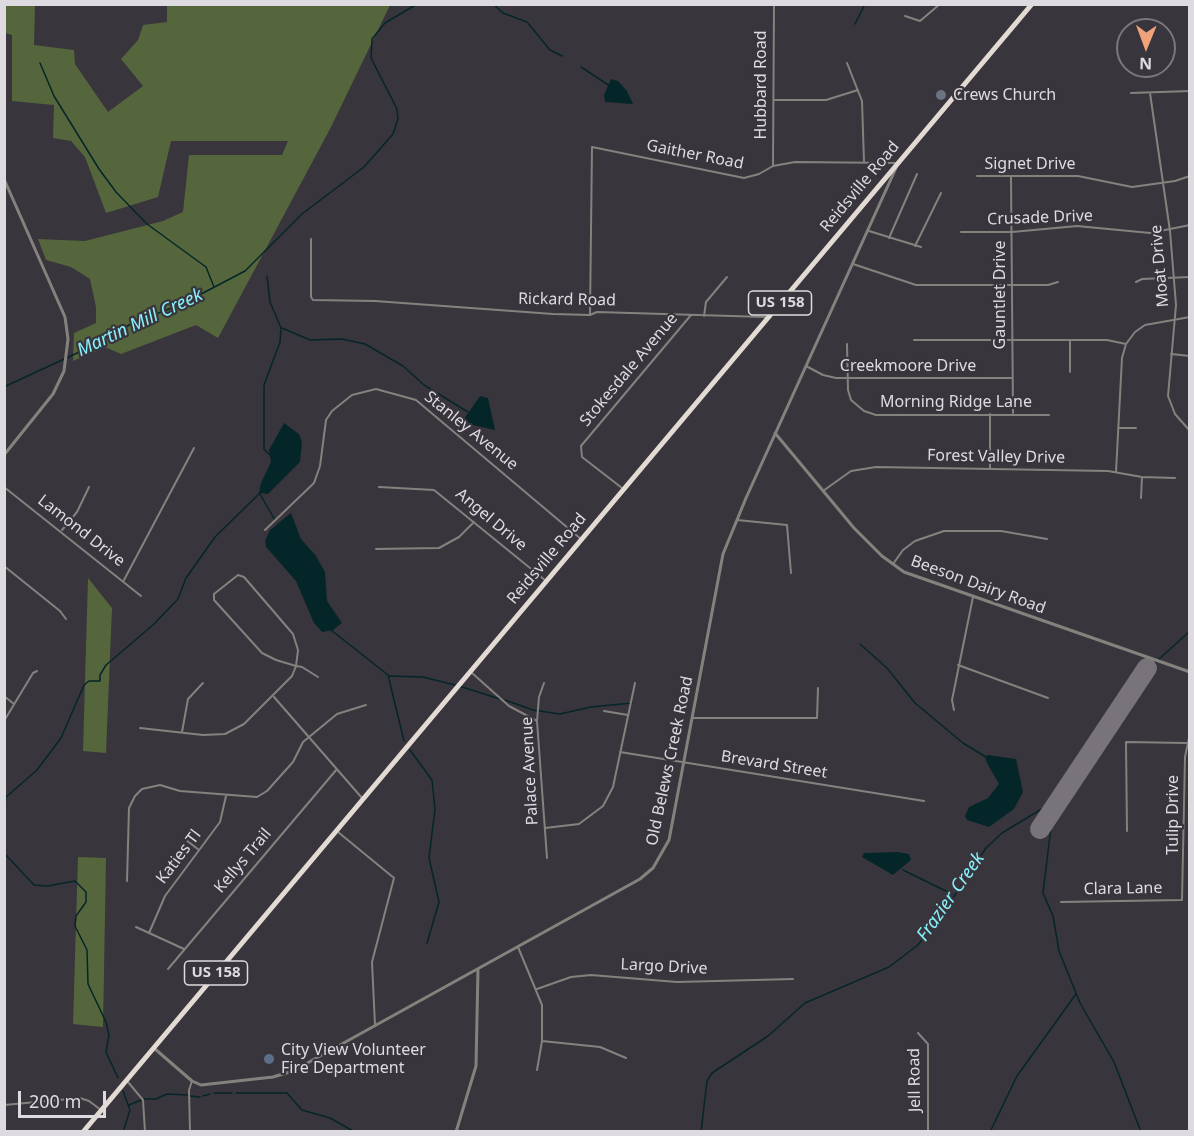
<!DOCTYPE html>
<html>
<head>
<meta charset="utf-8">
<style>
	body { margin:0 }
	#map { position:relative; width:1194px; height:1136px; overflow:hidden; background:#39353d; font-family:"Noto Sans",sans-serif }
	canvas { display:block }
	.frame { position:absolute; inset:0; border:6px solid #dedbe0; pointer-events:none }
	.north { position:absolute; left:1116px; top:18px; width:60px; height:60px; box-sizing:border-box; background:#39353d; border:2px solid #7b777e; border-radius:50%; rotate:181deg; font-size:16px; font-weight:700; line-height:24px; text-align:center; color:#dedbe0 }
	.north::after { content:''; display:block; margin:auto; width:21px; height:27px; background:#f0a279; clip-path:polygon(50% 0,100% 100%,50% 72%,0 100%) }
	.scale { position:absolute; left:18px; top:1091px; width:88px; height:27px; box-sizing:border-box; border:3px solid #dedbe0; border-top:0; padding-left:8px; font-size:18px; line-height:21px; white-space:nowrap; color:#dedbe0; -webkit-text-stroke:4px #39353d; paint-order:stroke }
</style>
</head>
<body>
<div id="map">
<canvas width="1194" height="1136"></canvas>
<div class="frame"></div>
<div class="north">N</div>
<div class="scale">200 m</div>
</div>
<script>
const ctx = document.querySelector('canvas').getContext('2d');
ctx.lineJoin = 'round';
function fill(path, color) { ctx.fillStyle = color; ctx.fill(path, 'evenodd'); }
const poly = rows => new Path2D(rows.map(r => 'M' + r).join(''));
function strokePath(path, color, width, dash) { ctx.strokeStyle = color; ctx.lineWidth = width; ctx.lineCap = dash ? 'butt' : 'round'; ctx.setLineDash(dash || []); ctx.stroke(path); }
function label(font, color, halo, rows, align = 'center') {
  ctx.font = font + ' "Noto Sans",sans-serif'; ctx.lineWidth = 4.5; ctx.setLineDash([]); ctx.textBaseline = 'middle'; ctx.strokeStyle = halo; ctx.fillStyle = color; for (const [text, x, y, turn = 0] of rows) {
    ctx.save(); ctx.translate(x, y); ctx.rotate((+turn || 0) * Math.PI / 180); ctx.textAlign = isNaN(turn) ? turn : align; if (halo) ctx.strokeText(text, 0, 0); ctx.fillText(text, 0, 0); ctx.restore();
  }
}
fill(poly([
	[5,4,35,5,34,45,74,50,75,64,108,112,143,86,121,59,138,40,143,25,167,22,167,5,390,5,330,129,218,338,196,325,121,354,105,347,73,361,74,333,96,323,96,307,90,279,71,267,46,260,38,239,85,241,163,221,183,212,189,155,282,155,288,141,171,141,158,197,106,213,85,157,71,141,53,138,54,105,12,101,12,35,5,33],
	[88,578,112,608,106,753,83,751],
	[78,857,106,858,103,1027,73,1024]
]), '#55663c');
fill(poly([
	[611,79,618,81,627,91,633,104,605,102,604,95],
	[480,396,488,398,495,430,468,424,464,419],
	[284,423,299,434,302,442,300,462,268,494,259,493,261,483,271,462,269,450],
	[291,513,301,539,316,556,325,572,327,601,342,623,333,630,322,632,314,623,296,581,266,547,265,541,270,530],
	[988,755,1016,759,1023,792,1014,809,989,827,967,820,965,816,969,807,988,798,999,784,987,763,985,757],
	[897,852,909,854,911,860,893,875,862,857,864,853]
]), '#052629');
strokePath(poly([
	[493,4,503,13,527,22,550,50,562,56],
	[855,24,865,4],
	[40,63,54,96,99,169,116,192,147,224,206,267,214,287],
	[581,67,610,86],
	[267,276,270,302,281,328,280,342,264,385,264,449,271,456],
	[282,328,310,340,342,339,365,344,403,366,424,385,468,412],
	[4,387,90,347,131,324,184,303,245,271,302,214,364,167,393,134,398,119,397,109,371,58,372,39,385,23,417,4],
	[260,494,275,520],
	[331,630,388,675,404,741],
	[860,644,887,668,915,703,963,743,986,757],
	[389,676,423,677,455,685],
	[459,686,500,699],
	[505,700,533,710,560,714,591,707,632,703],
	[410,750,432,780,435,809,429,858,439,902,427,943],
	[1054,802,1043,893,1053,916,1059,951,1080,1003,1114,1062,1141,1132],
	[4,814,6,797,37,770,61,738,84,685,89,681,100,681,100,675,106,665,153,625,178,599,186,578,215,537,261,492],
	[4,853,34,885,47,886,75,881,86,892,86,902,76,916,75,926,87,950,88,984,106,1022,109,1035,106,1052,118,1078],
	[903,870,952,894],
	[123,1091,130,1110,123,1132],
	[214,1093,232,1093],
	[236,1093,287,1093,302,1110,330,1118,355,1132],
	[190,1096,200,1097],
	[203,1096,210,1094],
	[144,1099,156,1099,167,1094,188,1095],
	[129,1105,141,1100],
	[701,1132,707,1081,712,1073,768,1036,805,1003,889,967,918,945,943,913,986,848,1002,833,1045,807,1065,792,1107,736,1136,680,1190,631],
	[990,1132,1017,1076,1076,994]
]), '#052629', 1.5);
strokePath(poly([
	[1040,829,1147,668]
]), '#78747a', 20);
strokePath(poly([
	[905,16,920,21,940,4],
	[847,63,862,101,864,162],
	[1131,93,1190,91],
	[1150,93,1170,231,1176,305,1168,396,1175,414,1190,431],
	[775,100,826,100,858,90],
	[773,166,774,4],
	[977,176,1078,176,1132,187,1175,181,1190,176],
	[1011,176,1013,413],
	[869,231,921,247],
	[961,232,1012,232,1077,226,1150,233,1190,225],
	[889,238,917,174],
	[311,239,311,297,313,300,375,301,553,314,590,315,597,312,765,317],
	[915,246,941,193],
	[853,264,916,285,1048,285,1058,282],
	[1136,282,1142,279,1190,277],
	[590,315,592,147,744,178,759,174,773,166,795,162,897,163],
	[704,316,706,302,727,277],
	[914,340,1107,340,1126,344],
	[847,344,848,390,851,400,864,411,876,415,1049,415],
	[1171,354,1190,356],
	[806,366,823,375,836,378,1012,378],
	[1070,372,1070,340],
	[990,414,990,468],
	[1118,428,1136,428],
	[1116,472,1122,358,1126,344,1135,332,1145,325,1190,317],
	[4,487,141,596],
	[379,487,434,490,546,581],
	[622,488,582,457,581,446,691,315],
	[823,491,851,471,876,467,1108,471,1142,477,1175,478],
	[1141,498,1142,477],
	[737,520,787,525,791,573],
	[62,530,77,512,89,487],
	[265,530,314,483,320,466,326,420,332,411,352,395,376,389,416,400,581,539],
	[376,549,439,548,459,537,474,522],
	[893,564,903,550,915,541,944,531,1001,531,1047,539],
	[4,566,60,611,66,619],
	[124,580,194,448],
	[958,665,1048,698],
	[472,673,509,706,537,721],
	[544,683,539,697,537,721,547,858],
	[4,696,14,704],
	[274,697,362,798],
	[954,710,952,700,973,597],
	[604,711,628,715],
	[692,718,817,718,818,688],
	[4,721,33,673,37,671],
	[140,728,203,735,225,734,244,724,292,676,296,666,298,650,293,634,244,577,238,575,214,594,214,600,262,653,276,660,296,666,302,667,318,677],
	[182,732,188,699,203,683],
	[620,752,924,801],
	[545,828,579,824,603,806,613,787,635,683],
	[1127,831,1126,742,1186,743],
	[338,832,394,878,372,962,375,1025],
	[186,840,199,850],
	[127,881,129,808,135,796,142,789,160,785,180,791,257,797,267,791,293,762,303,742,337,714,366,705],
	[1061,902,1182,900,1185,757,1190,733],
	[136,927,184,949],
	[149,933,165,896,220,822,226,796],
	[518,947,542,1005,542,1041,537,1070],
	[168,969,337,769],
	[537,989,571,977,591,975,677,982,793,979],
	[918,1033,928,1044,928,1132],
	[542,1041,600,1047,626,1058],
	[128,1082,143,1100,145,1132],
	[4,1105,80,1098,89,1101,101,1110],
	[190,1132,189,1090,192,1081]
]), '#85827e', 2);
strokePath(poly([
	[4,179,65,317,68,339,64,371,53,394,4,455],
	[775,433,854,528,882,556,904,572,1190,672],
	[155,1049,192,1081,201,1085,273,1077,293,1071,640,879,653,868,669,840,723,554,746,498,896,168],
	[456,1132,476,1066,478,969]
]), '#85827e', 3);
strokePath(poly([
	[83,1132,1032,4]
]), '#e2dad3', 5);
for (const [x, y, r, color] of [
	[941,95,6,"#6b7280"],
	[269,1059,6,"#5c6f8a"]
]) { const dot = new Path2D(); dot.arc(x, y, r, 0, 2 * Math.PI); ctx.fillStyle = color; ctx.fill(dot); strokePath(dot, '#39353d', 2); }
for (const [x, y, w] of [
	[780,303,63],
	[216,973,63]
]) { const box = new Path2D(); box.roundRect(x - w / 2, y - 12, w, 24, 4.5); ctx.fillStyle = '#39353d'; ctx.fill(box); strokePath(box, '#dedbe0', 1.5); }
label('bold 15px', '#dedbe0', null, [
	["US 158",780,303],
	["US 158",216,973]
]);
label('16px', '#dedbe0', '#39353d', [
	["Hubbard Road",761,85,-90],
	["Gaither Road",695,155,11],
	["Signet Drive",1030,164],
	["Reidsville Road",860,187,-50],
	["Crusade Drive",1040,218,-2],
	["Moat Drive",1160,266,-95],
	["Gauntlet Drive",1000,295,-90],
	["Rickard Road",567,300,1],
	["Creekmoore Drive",908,366],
	["Stokesdale Avenue",629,370,-50],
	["Morning Ridge Lane",956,402],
	["Stanley Avenue",471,431,39],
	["Forest Valley Drive",996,457,1],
	["Angel Drive",491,520,40],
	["Lamond Drive",81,531,38],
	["Reidsville Road",547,559,-50],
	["Beeson Dairy Road",978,585,20],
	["Old Belews Creek Road",670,761,-78],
	["Brevard Street",774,765,9],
	["Palace Avenue",530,771,-93],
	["Tulip Drive",1173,815,-90],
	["Katies Tl",179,857,-53],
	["Kellys Trail",243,861,-50],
	["Clara Lane",1123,889,-1],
	["Largo Drive",664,967,3],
	["Jell Road",915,1080,-91]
]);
label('16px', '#dedbe0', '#39353d', [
	["Crews Church",953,95],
	["City View Volunteer",281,1050],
	["Fire Department",281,1068]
], 'left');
label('italic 18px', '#87f1fb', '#39353d', [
	["Martin Mill Creek",140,323,-25],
	["Frazier Creek",951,897,-55]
]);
</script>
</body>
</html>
